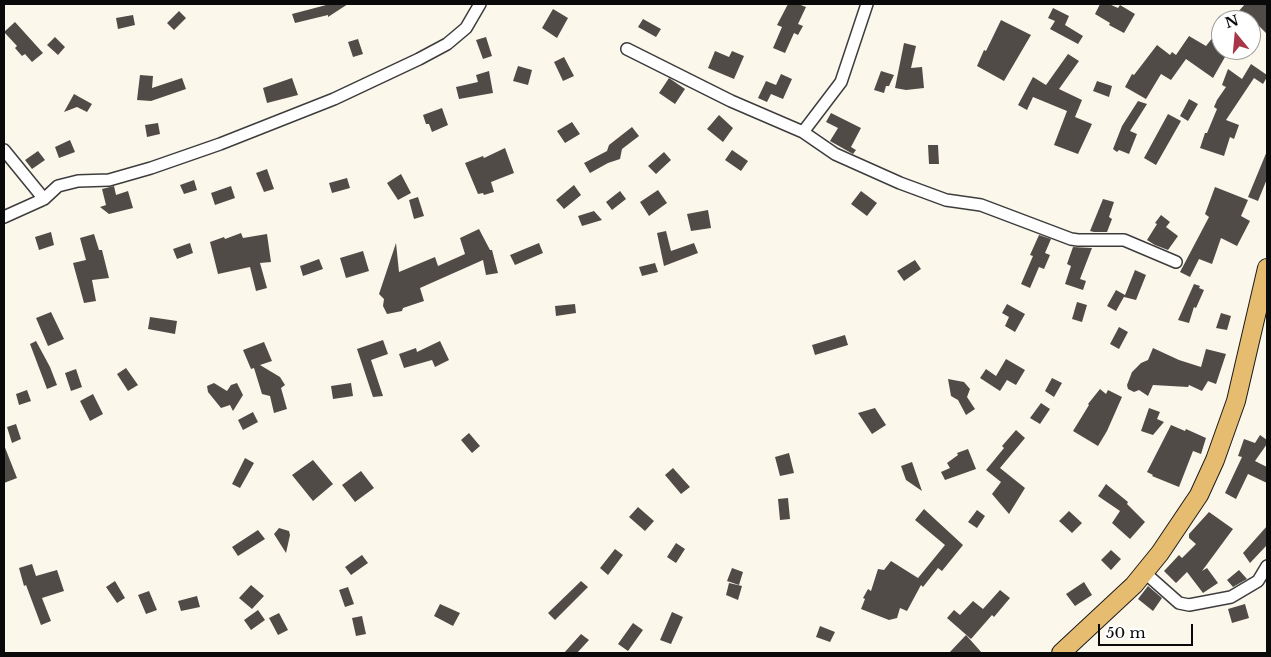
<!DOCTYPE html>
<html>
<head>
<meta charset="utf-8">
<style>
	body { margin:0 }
	#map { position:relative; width:1271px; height:657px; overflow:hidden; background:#fcf7eb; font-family:"Libre Baskerville",serif }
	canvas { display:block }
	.frame { position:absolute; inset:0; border:5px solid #0a0a0a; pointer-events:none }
	.north { position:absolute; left:1211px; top:10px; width:50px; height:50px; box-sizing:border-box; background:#fff; border:1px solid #9d9d9d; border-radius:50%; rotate:343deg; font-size:14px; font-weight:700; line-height:20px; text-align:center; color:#0a0a0a }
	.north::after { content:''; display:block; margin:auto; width:18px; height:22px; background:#a73648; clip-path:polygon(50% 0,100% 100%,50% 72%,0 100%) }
	.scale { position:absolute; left:1098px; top:624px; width:95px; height:22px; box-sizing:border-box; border:2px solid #0a0a0a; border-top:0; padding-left:6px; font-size:15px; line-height:18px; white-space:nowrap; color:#0a0a0a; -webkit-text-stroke:4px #fff; paint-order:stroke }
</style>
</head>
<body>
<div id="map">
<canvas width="1271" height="657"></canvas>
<div class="frame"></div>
<div class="north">N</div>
<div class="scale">50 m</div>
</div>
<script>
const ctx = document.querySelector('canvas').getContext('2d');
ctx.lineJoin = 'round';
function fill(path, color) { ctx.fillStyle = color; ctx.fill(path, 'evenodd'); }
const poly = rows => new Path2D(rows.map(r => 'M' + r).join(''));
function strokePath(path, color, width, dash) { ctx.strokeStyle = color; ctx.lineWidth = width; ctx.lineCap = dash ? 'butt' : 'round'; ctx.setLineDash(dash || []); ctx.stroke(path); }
fill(poly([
	[330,4,348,4,328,17,328,15,295,23,292,14],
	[788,4,798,4,806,7,798,24,803,26,798,35,794,33,785,53,773,48,782,27,777,25],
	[1100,4,1109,4,1118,8,1120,5,1135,14,1124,33,1109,25,1110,23,1095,14],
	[1245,4,1267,4,1267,34,1257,24,1251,30,1251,20,1231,20],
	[1053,8,1069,16,1065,25,1083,36,1078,44,1050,29,1055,21,1048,18],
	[553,9,568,18,557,38,542,28],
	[179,11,186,18,174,30,167,23],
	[133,15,135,25,118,29,116,18],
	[643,19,661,29,656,37,638,27],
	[1001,20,1031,35,1004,81,977,66,984,50,986,51],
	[15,22,43,53,32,62,25,54,22,56,15,48,17,46,4,32],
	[1221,27,1221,50,1229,50,1213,78,1186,59,1171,80,1161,74,1146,99,1125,87,1132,74,1134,75,1157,45,1170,55,1172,52,1176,55,1189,36,1206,46],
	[55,37,65,47,58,55,47,45],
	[486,37,492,56,483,59,476,40],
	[358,39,363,54,353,57,348,42],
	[904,43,916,46,911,68,922,67,924,88,906,90,895,88],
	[715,51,729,57,732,51,744,56,734,79,708,68],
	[1068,54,1079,61,1059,89,1082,100,1075,117,1092,124,1078,154,1054,145,1067,111,1033,97,1027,110,1018,105,1033,77,1046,85],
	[564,57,574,76,563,81,554,62],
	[1251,64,1267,75,1267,77,1263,84,1254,78,1226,120,1239,125,1234,139,1230,137,1224,156,1200,148,1205,133,1207,133,1217,109,1214,107,1217,100,1226,87,1222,85,1228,69,1242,79],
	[518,66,532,70,528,85,513,81],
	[489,71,493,93,459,99,456,87,478,82,476,75],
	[881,71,894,75,889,86,886,86,884,93,874,90],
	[781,74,792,79,783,99,771,94,767,102,758,98,766,81,776,85],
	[140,75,153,76,152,88,182,78,186,89,151,101,137,100],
	[292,78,298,95,267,103,263,88],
	[669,78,685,89,675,104,659,93],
	[1097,81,1112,86,1109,97,1093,91],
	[74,94,92,104,87,112,77,107,64,112],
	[1189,99,1198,104,1188,121,1180,116],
	[1138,101,1147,104,1130,131,1137,134,1129,154,1119,150,1117,152,1113,149,1122,126],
	[442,108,448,125,432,132,429,124,426,124,423,115],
	[831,113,861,128,851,147,856,150,853,154,830,141,838,128,826,122],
	[1168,114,1181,121,1156,165,1144,158],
	[719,115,733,128,723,142,707,129],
	[572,122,580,134,565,143,557,131],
	[158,123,160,134,147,137,145,125],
	[632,127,639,136,622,149,620,159,608,163,590,173,584,163,607,151,609,145],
	[70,140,75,152,59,158,55,147],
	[928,145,938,145,939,164,929,164],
	[505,148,514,173,491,182,494,192,484,195,483,193,478,194,465,163,483,156,484,158],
	[732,150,748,161,741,171,725,160],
	[38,151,45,160,32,169,25,160],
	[1267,151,1267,179,1258,201,1248,197],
	[664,152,671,160,656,174,648,166],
	[267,169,274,189,264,192,256,173],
	[401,174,411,193,398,200,387,183],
	[347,178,350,188,332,193,329,183],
	[194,180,197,190,184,194,180,185],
	[574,185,581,195,564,209,556,200],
	[114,186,116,195,128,191,133,208,109,214,100,207,106,205,102,189],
	[231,186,235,198,215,205,211,193],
	[1215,187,1248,200,1241,216,1250,221,1237,246,1221,238,1212,264,1199,259,1190,277,1180,272,1209,217,1205,214],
	[658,190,667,203,649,216,640,202],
	[620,191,626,199,612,210,606,202],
	[861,191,877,203,867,216,851,204],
	[418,197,424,216,414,219,409,200],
	[1103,199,1114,202,1109,217,1112,219,1107,232,1094,232,1090,231],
	[708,210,711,228,691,231,687,214],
	[594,211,602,220,582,226,578,216],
	[1161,215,1170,222,1166,227,1178,236,1168,250,1155,245,1147,240,1157,224,1155,223],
	[479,229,490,250,492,250,498,273,486,275,483,260,420,288,424,301,403,308,402,311,387,314,383,306,384,299,379,294,396,243,399,272,435,257,438,266,465,254,460,238],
	[666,231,671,251,694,243,698,253,664,266,657,233],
	[51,232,54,245,39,250,35,237],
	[241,233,243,238,267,234,271,262,260,263,267,288,256,291,250,267,218,274,210,242,224,237,225,239],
	[94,234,99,250,102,250,109,278,92,280,96,301,84,303,73,263,86,260,80,238],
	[1039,235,1051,239,1045,253,1050,255,1044,269,1039,267,1030,288,1021,284,1033,256,1030,255],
	[190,243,193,253,177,259,173,249],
	[539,243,543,253,515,265,510,255],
	[1073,247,1092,248,1080,279,1086,281,1083,290,1065,284,1071,266,1067,264],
	[363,251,369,271,346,278,340,258],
	[319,259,323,269,303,276,300,266],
	[915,260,921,269,904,281,897,271],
	[655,263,658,272,642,276,639,267],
	[1135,270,1146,275,1136,300,1124,297,1125,295,1116,311,1107,306,1116,290,1125,295],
	[1194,284,1200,286,1199,288,1204,290,1196,308,1194,307,1189,323,1178,320],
	[1077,302,1087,305,1082,322,1072,319],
	[575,304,576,313,556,316,555,306],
	[1007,304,1025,314,1015,332,1005,326,1009,317,1002,313],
	[51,312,64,339,48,346,36,318],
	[1221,313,1231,316,1227,330,1216,328],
	[150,317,177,321,175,334,148,329],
	[1119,327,1128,332,1119,349,1110,344],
	[845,335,848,345,815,355,812,345],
	[383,340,388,354,371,360,383,396,373,397,357,349],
	[36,341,50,367,57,385,47,389,30,344],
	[440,341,449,360,435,367,432,360,404,368,399,354,416,348,417,352],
	[264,342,272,361,260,365,280,377,285,385,281,388,287,409,274,413,270,396,262,394,254,368,251,369,243,350],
	[1153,348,1179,360,1201,367,1206,349,1226,354,1216,384,1208,381,1202,391,1189,385,1188,387,1153,385,1148,396,1139,390,1134,392,1128,389,1127,385,1132,372,1141,363,1148,360],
	[1006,359,1025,370,1016,385,1007,380,1000,391,980,378,986,369,996,376],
	[126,368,138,385,128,391,117,374],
	[76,369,82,387,71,391,65,373],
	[1052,378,1062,383,1054,397,1045,391],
	[948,379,964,382,970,389,967,397,975,409,966,415,958,400,951,396],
	[214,383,227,391,231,385,237,383,243,395,233,411,230,405,221,408,208,392,207,386],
	[351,383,353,396,333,399,331,386],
	[1100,389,1106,394,1108,390,1122,397,1107,431,1098,446,1073,431,1089,405,1088,404],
	[27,390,31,401,19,405,16,394],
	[93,394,103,414,90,421,80,401],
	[1041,403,1050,409,1040,424,1030,418],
	[875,408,886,425,872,434,858,413],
	[1149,408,1160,412,1157,419,1164,422,1153,435,1141,431],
	[253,412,258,422,243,430,238,420],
	[16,424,21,439,12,443,7,427],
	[1171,425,1185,431,1186,429,1206,438,1201,454,1193,451,1179,487,1152,476,1153,475,1147,472],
	[1016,430,1025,438,1000,468,1025,488,1009,514,992,494,1001,482,986,470,1004,448,1002,446],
	[469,433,480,446,472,453,461,440],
	[1260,435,1267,440,1267,444,1255,461,1267,467,1267,483,1248,474,1236,499,1225,493,1242,457,1238,456,1244,439,1255,443],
	[4,445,17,478,4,483],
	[968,449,976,469,945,480,941,472,950,468,947,463,958,455,957,453],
	[789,453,794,473,780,476,775,457],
	[245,458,254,463,240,488,232,484],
	[313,460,333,484,313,501,292,475],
	[912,462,922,491,906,480,901,466],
	[673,468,690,487,681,494,665,475],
	[361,471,374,488,355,502,342,485],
	[1106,484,1128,502,1127,504,1145,522,1130,539,1112,523,1120,511,1098,496],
	[788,498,790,519,780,520,778,499],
	[638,507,654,521,645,531,629,517],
	[924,509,963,545,942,571,938,568,923,587,921,585,907,611,900,608,897,618,889,620,861,609,865,599,863,598,868,589,871,591,878,569,884,570,891,561,918,578,945,545,915,520],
	[977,510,985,516,977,528,968,522],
	[1069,511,1082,523,1072,533,1059,521],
	[1209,512,1233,529,1202,571,1207,568,1218,583,1203,593,1187,572,1176,583,1164,571,1179,555,1182,558,1196,544,1189,538,1189,534],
	[1267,526,1267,545,1250,563,1243,553],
	[279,528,289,531,290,535,286,553,274,534],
	[258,530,265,539,238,556,232,547],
	[676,543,685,549,676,563,667,557],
	[615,549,623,555,608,575,600,568],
	[1111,550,1121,559,1111,570,1101,560],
	[362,555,368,563,351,575,345,567],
	[32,564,36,576,57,570,64,591,42,598,51,621,41,625,26,585,24,586,19,568],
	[732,568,743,572,739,585,727,581],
	[1239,570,1247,579,1233,587,1227,580],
	[115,581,125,598,117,603,106,587],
	[581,581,588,587,555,620,548,613],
	[1084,582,1092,595,1075,606,1066,594],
	[729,583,742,586,738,600,726,595],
	[251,585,264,596,252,609,239,598],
	[1148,586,1162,598,1153,611,1138,599],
	[348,587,354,604,345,607,339,590],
	[1000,590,1010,598,994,617,992,615,971,639,947,618,954,610,960,615,973,601,983,609],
	[149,591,157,610,146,614,138,595],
	[197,596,200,607,181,611,178,601],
	[440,604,460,613,453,626,434,616],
	[1245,604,1249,618,1232,623,1228,609],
	[258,610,265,620,251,630,244,620],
	[672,612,683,617,671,644,660,640],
	[279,613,288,630,278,635,269,618],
	[362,616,366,634,356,636,352,618],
	[633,623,643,630,628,651,618,644],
	[820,626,835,632,830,642,816,637],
	[581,634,589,640,577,653,564,653],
	[966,635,982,653,949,653]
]), '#514b48');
const street = poly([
	[627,49,731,101,803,132,835,154,900,183,946,200,981,205,1071,239,1078,240,1124,240,1176,262],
	[803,132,841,82,867,4],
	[4,150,44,199],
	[4,217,44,199,58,186,78,181,109,180,151,168,220,144,334,99,419,59,447,44,466,28,480,4],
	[1144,572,1179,603,1189,605,1231,597,1258,581,1267,566]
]);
const primary = poly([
	[1061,653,1134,585,1160,553,1199,495,1215,460,1236,401,1267,268]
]);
strokePath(street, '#3d3d3d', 14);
strokePath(primary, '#1b1b1b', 20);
strokePath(street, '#fff', 11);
strokePath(primary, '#e6bc71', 18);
</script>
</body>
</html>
